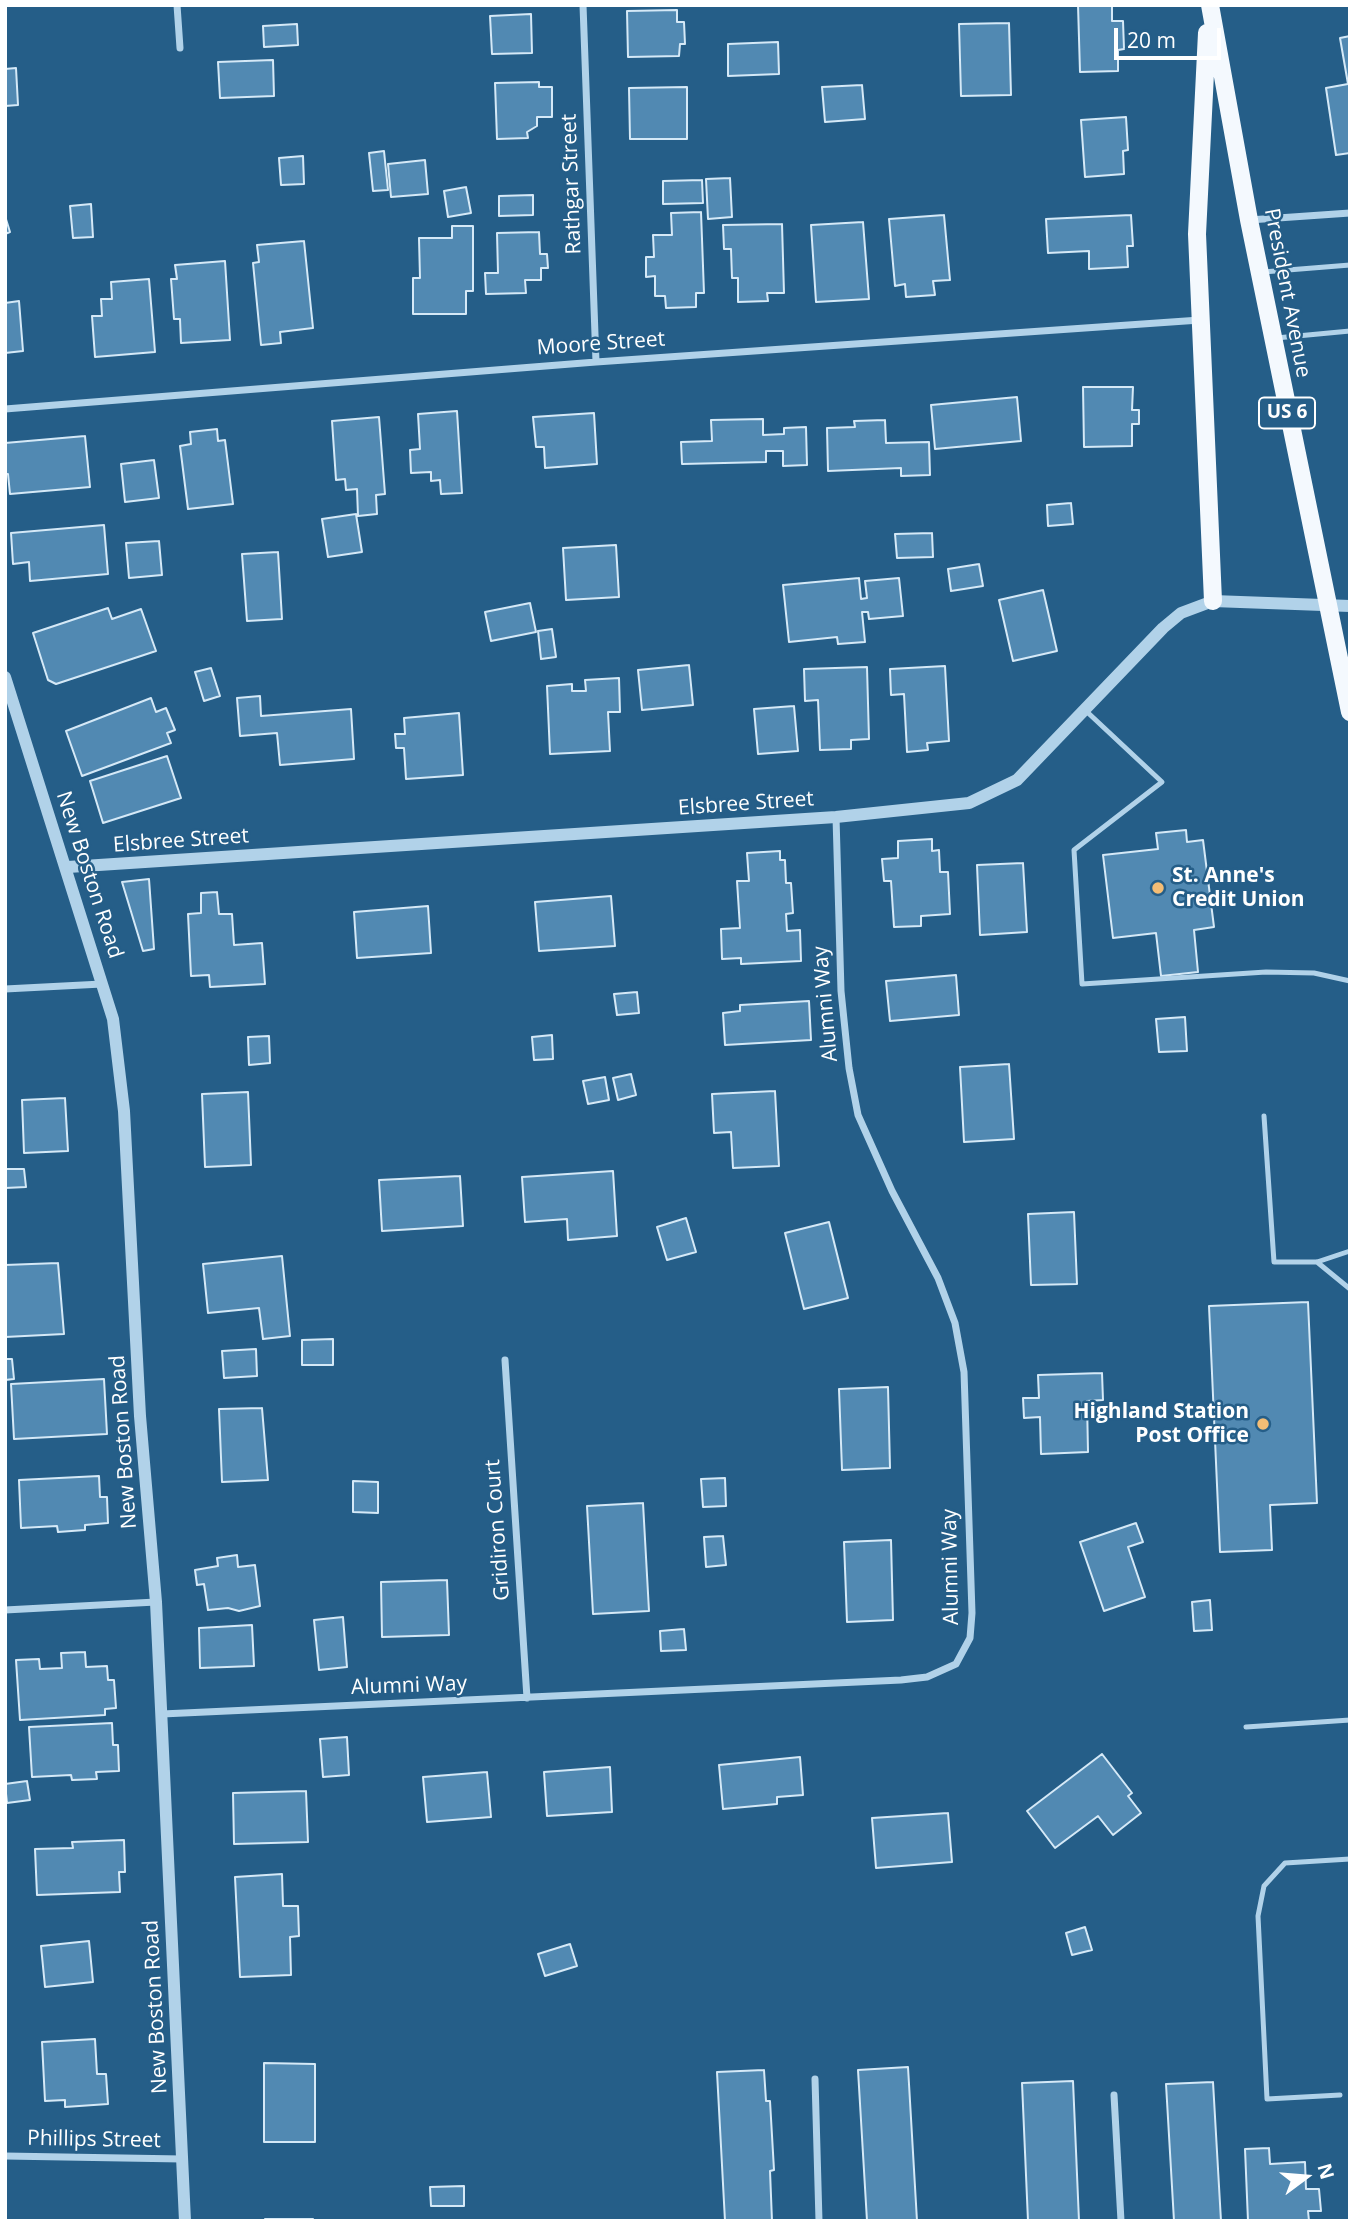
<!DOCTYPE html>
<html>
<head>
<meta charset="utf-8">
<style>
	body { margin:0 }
	#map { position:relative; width:1355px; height:2226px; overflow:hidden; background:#255e88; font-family:"Open Sans",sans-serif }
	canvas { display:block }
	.frame { position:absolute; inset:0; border:7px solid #fff; pointer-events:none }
	.north { position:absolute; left:1271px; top:2142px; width:70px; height:70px; -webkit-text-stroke:5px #255e88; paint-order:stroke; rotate:74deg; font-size:19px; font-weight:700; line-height:28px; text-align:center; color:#fff }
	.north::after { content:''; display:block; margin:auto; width:24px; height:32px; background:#fff; clip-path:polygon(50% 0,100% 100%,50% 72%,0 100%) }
	.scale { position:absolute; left:1114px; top:28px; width:107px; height:32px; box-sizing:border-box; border:4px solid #fff; border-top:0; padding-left:9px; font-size:21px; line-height:24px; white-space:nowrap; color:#fff; -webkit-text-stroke:5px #255e88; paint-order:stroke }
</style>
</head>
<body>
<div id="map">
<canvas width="1355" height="2226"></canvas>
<div class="frame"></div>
<div class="north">N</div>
<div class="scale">20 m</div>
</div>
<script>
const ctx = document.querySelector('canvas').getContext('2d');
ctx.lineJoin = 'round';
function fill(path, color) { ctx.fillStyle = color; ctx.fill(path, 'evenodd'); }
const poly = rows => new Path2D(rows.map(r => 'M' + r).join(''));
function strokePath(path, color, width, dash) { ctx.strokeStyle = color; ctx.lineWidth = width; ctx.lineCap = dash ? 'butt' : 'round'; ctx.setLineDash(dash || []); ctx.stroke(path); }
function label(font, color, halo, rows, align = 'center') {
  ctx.font = font + ' "Open Sans",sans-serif'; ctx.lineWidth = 5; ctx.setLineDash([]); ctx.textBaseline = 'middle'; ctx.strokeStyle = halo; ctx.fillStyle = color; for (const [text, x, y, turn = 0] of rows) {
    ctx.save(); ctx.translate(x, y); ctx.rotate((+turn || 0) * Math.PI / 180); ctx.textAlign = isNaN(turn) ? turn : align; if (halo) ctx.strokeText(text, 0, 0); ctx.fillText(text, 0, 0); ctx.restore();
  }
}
const building = poly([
	[1078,5,1112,5,1112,21,1123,21,1124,49,1118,50,1118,71,1080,72,1078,5],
	[677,10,677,22,684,22,685,44,680,44,679,56,628,57,627,11,677,10],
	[531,14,532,53,492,54,490,16,531,14],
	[1009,23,1011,95,961,96,959,24,1009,23],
	[297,24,298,45,264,47,263,26,297,24],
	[1350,36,1350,153,1336,155,1326,88,1348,84,1340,38,1350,36],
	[778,42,779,74,728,76,728,44,778,42],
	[273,60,274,96,220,98,218,62,273,60],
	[16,68,18,105,5,106,5,69,16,68],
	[539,82,539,87,552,87,552,117,537,117,537,126,527,132,528,138,497,139,495,83,539,82],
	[862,85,865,119,825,122,822,87,862,85],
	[687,87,687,139,630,139,629,88,687,87],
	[1126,117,1128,150,1123,151,1124,174,1085,177,1081,120,1126,117],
	[384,151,388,190,373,191,369,153,384,151],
	[303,156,304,184,281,185,279,158,303,156],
	[425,160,428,194,391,197,388,164,425,160],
	[730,178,732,217,708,219,706,179,730,178],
	[702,180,703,203,663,204,663,181,702,180],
	[466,187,471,213,448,217,444,191,466,187],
	[533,195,533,215,499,216,499,196,533,195],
	[91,204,93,237,73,238,70,206,91,204],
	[701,212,704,293,696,293,696,307,666,308,665,296,655,296,655,276,646,277,646,257,654,257,653,235,672,235,671,213,701,212],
	[944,215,950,280,933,281,935,295,906,297,905,284,895,286,889,219,944,215],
	[1131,215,1133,246,1127,246,1128,267,1089,269,1089,251,1048,253,1046,219,1131,215],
	[5,216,10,232,5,234,5,216],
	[863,222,869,299,816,302,811,225,863,222],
	[782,224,784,293,767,293,768,301,738,302,738,278,732,278,731,249,724,249,723,225,782,224],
	[452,226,473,226,473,291,466,291,466,314,413,314,413,278,420,278,419,238,452,238,452,226],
	[539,232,540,254,547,254,548,268,541,268,541,280,525,280,526,293,486,294,485,273,498,273,497,233,539,232],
	[304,241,313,328,280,332,281,343,261,345,253,263,259,262,257,245,304,241],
	[225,261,230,340,181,343,180,319,174,319,171,279,177,279,175,265,225,261],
	[149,279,155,352,95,357,92,316,102,316,101,299,112,299,111,282,149,279],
	[19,301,23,351,5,353,5,303,19,301],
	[1083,387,1133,387,1132,410,1139,410,1139,424,1132,424,1132,446,1084,447,1083,387],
	[1017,397,1021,441,935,449,931,405,1017,397],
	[457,411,462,493,441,494,440,480,431,481,431,472,411,473,410,450,420,449,418,414,457,411],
	[594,413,597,464,545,468,544,447,536,447,533,417,594,413],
	[379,417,385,494,376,495,377,514,358,516,357,489,346,490,345,479,336,480,332,421,379,417],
	[763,419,763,435,784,434,784,428,806,427,807,465,783,466,783,451,766,451,766,462,682,464,681,442,712,441,711,420,763,419],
	[885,420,886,443,929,442,930,475,901,476,901,468,828,471,827,428,855,427,854,421,885,420],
	[217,429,218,441,225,440,233,504,188,509,180,446,191,444,190,432,217,429],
	[85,436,90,487,10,494,8,474,5,474,5,443,85,436],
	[154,460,159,498,125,502,121,464,154,460],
	[1071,503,1073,524,1048,526,1047,505,1071,503],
	[356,514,362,552,328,557,322,519,356,514],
	[104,525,108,574,30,581,29,562,13,564,11,533,104,525],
	[932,533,933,557,897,558,895,534,932,533],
	[159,541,162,575,129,578,126,543,159,541],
	[616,545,619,597,566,600,563,548,616,545],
	[278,552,282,619,247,621,242,554,278,552],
	[979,564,983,586,951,591,948,569,979,564],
	[859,578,861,599,867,598,865,581,899,578,903,616,869,619,868,612,862,612,865,642,838,644,837,637,789,642,783,585,859,578],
	[1043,590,1057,651,1013,661,999,600,1043,590],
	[530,603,536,632,491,641,485,612,530,603],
	[108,608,112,619,141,609,156,651,56,684,48,680,33,633,108,608],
	[552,629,556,657,541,659,538,631,552,629],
	[689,665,693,705,642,710,638,670,689,665],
	[945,666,949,741,927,743,928,750,907,752,904,694,891,695,890,669,945,666],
	[867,667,869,739,851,740,851,749,820,750,818,700,805,701,804,669,867,667],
	[211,668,220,696,204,701,195,672,211,668],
	[619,678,620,712,608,712,610,751,550,754,547,686,572,684,572,691,586,691,585,680,619,678],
	[260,696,261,716,351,709,354,759,280,765,277,733,240,736,237,698,260,696],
	[151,698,156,712,166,708,175,730,167,733,171,743,82,776,66,731,151,698],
	[794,706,798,751,758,754,754,709,794,706],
	[459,713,463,775,406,779,404,748,396,748,395,734,405,734,404,718,459,713],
	[167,756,181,798,103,823,90,781,167,756],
	[1186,830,1187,842,1203,840,1214,927,1194,930,1198,972,1161,976,1156,933,1113,938,1103,855,1158,849,1156,833,1186,830],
	[932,839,932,851,939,850,940,872,948,872,950,914,921,916,921,926,894,927,891,881,884,881,882,859,898,858,898,841,932,839],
	[780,851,780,860,785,860,786,883,791,883,793,913,786,914,787,931,800,930,801,961,741,964,741,958,722,959,721,929,740,928,737,881,749,881,747,853,780,851],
	[1023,863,1027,932,980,935,977,865,1023,863],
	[149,879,154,949,143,951,122,882,149,879],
	[217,892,219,914,232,914,234,945,262,943,265,984,210,987,209,975,191,976,188,914,201,913,201,893,217,892],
	[611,896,615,946,539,951,535,902,611,896],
	[428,906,431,953,357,958,354,912,428,906],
	[956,975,959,1015,890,1021,886,981,956,975],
	[637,992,639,1013,617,1015,614,994,637,992],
	[809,1001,811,1040,725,1045,723,1013,740,1011,740,1005,809,1001],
	[1185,1017,1187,1051,1159,1052,1156,1019,1185,1017],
	[552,1035,553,1059,534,1060,532,1037,552,1035],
	[269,1036,270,1063,249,1065,248,1037,269,1036],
	[1009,1064,1014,1139,964,1142,960,1067,1009,1064],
	[631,1074,636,1095,618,1100,613,1078,631,1074],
	[605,1077,609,1100,588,1104,583,1081,605,1077],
	[775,1091,779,1166,733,1168,731,1132,714,1133,712,1094,775,1091],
	[248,1092,251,1165,205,1167,202,1094,248,1092],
	[65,1098,68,1151,24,1153,22,1100,65,1098],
	[5,1169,24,1169,26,1187,5,1188,5,1169],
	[613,1171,617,1236,568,1240,567,1219,525,1222,522,1177,613,1171],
	[460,1176,463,1226,382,1231,379,1180,460,1176],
	[1074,1212,1077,1284,1031,1285,1028,1214,1074,1212],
	[686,1218,696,1252,667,1260,657,1227,686,1218],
	[829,1222,848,1298,804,1309,785,1233,829,1222],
	[282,1256,290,1336,263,1339,259,1308,208,1313,203,1264,282,1256],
	[58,1263,64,1334,5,1337,5,1265,58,1263],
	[1308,1302,1317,1503,1270,1505,1272,1550,1220,1552,1209,1306,1308,1302],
	[333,1339,333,1365,302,1365,302,1340,333,1339],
	[256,1349,257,1376,224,1378,222,1351,256,1349],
	[5,1359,12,1359,14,1379,5,1380,5,1359],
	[1102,1373,1103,1400,1087,1401,1088,1452,1041,1454,1040,1417,1024,1418,1023,1398,1039,1398,1038,1375,1102,1373],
	[104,1379,107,1434,14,1439,11,1384,104,1379],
	[888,1387,890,1468,842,1470,839,1389,888,1387],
	[262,1408,268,1480,222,1482,219,1409,262,1408],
	[99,1476,100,1497,107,1497,108,1523,85,1525,85,1530,58,1532,57,1526,21,1528,19,1480,99,1476],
	[725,1478,726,1506,703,1507,701,1479,725,1478],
	[353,1481,378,1482,378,1513,353,1512,353,1481],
	[643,1503,649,1611,593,1614,587,1506,643,1503],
	[1136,1523,1143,1542,1128,1547,1145,1597,1104,1611,1080,1542,1136,1523],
	[723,1536,726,1565,706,1567,704,1537,723,1536],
	[891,1540,893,1620,847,1622,844,1542,891,1540],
	[237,1555,238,1567,255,1565,260,1606,239,1611,228,1608,208,1610,204,1584,197,1585,195,1570,218,1566,217,1558,237,1555],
	[447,1580,449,1635,382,1637,381,1582,447,1580],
	[1210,1600,1212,1630,1194,1631,1192,1602,1210,1600],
	[343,1617,347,1667,319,1670,314,1620,343,1617],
	[252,1625,254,1666,200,1668,199,1628,252,1625],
	[684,1629,686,1650,661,1651,660,1631,684,1629],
	[85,1652,86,1667,107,1666,108,1680,114,1680,116,1708,105,1709,105,1715,20,1720,16,1660,39,1659,40,1669,62,1668,61,1653,85,1652],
	[112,1723,113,1745,118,1745,119,1771,96,1772,97,1779,72,1780,71,1775,32,1777,29,1727,112,1723],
	[347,1737,349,1775,323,1777,320,1739,347,1737],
	[1102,1754,1132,1793,1128,1796,1141,1813,1113,1835,1098,1816,1055,1848,1027,1811,1102,1754],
	[800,1757,803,1795,777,1797,777,1804,723,1809,719,1765,800,1757],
	[610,1767,612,1812,547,1816,544,1772,610,1767],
	[487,1772,491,1817,427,1822,423,1777,487,1772],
	[27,1781,30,1800,7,1803,5,1784,27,1781],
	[306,1791,308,1842,234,1844,233,1793,306,1791],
	[948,1813,952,1862,876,1868,872,1818,948,1813],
	[124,1840,125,1872,119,1872,120,1892,37,1895,35,1849,73,1848,72,1842,124,1840],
	[282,1874,283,1906,298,1906,299,1936,290,1937,291,1975,240,1977,235,1877,282,1874],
	[1085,1927,1092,1950,1072,1955,1066,1933,1085,1927],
	[89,1941,93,1982,45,1987,41,1946,89,1941],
	[570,1944,577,1966,545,1976,538,1954,570,1944],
	[95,2039,97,2074,106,2074,108,2104,65,2107,65,2100,45,2101,42,2042,95,2039],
	[264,2063,315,2064,315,2142,264,2142,264,2063],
	[908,2067,917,2221,867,2221,858,2070,908,2067],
	[764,2070,766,2101,770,2101,774,2170,770,2171,772,2221,725,2221,717,2072,764,2070],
	[1073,2081,1079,2221,1028,2221,1022,2083,1073,2081],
	[1213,2082,1221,2221,1174,2221,1166,2084,1213,2082],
	[1269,2148,1270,2164,1305,2162,1306,2189,1319,2189,1321,2211,1308,2211,1309,2221,1248,2221,1245,2149,1269,2148],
	[464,2186,464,2206,431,2206,430,2187,464,2186],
	[265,2219,313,2219,313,2221,265,2221,265,2219]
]);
fill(building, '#5189b2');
strokePath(building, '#d5e9f7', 2);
strokePath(poly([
	[1263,272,1350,265],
	[1276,338,1350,331],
	[1085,710,1162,782,1074,850,1082,984,1266,972,1314,973,1350,981],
	[1264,1116,1274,1262,1317,1262,1350,1251],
	[1317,1262,1350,1289],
	[1246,1727,1350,1720],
	[1340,2095,1267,2099,1258,1916,1264,1886,1285,1863,1350,1859]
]), '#b1d2e9', 5);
strokePath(poly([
	[177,5,180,48],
	[583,5,596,362],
	[1249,220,1350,213],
	[5,409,596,362,1200,320],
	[5,989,102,984],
	[505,1360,527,1698],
	[5,1610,156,1602],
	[162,1714,901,1680,927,1677,956,1664,970,1638,972,1613,964,1372,955,1323,938,1278,892,1191,858,1115,849,1068,841,991,836,817],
	[815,2079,819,2221],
	[1114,2095,1121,2221],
	[5,2156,182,2159]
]), '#b1d2e9', 7);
strokePath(poly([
	[5,677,113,1019,124,1111,140,1416,156,1602,185,2221],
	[68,867,836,817,969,803,1017,780,1163,628,1181,613,1213,601,1350,606]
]), '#b1d2e9', 12);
strokePath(poly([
	[1210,5,1249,220,1350,712],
	[1207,33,1197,234,1213,601]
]), '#f4f9fe', 18);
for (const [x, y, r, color] of [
	[1158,888,7,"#f3bd75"],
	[1263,1424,7,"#f3bd75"]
]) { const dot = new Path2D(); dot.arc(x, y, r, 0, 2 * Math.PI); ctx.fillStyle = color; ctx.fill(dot); strokePath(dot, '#255e88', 2.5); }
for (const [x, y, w] of [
	[1287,413,56]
]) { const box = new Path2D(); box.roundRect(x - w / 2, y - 15.5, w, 31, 5); ctx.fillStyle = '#255e88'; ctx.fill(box); strokePath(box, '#fff', 2); }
label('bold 19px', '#fff', null, [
	["US 6",1287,413]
]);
label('21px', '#fff', '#255e88', [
	["Rathgar Street",572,184,-92],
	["President Avenue",1287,293,79],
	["Moore Street",601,344,-4],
	["Elsbree Street",746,804,-4],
	["Elsbree Street",181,841,-4],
	["New Boston Road",89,875,72],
	["Alumni Way",826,1004,-95],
	["New Boston Road",124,1442,-94],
	["Gridiron Court",498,1530,-94],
	["Alumni Way",951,1567,-91],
	["Alumni Way",409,1686,-2],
	["New Boston Road",156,2007,-93],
	["Phillips Street",94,2140,1]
]);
label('bold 21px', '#fff', '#255e88', [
	["St. Anne's",1172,876],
	["Credit Union",1172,900],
	["Highland Station",1249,1412,"right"],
	["Post Office",1249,1436,"right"]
], 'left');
</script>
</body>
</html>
